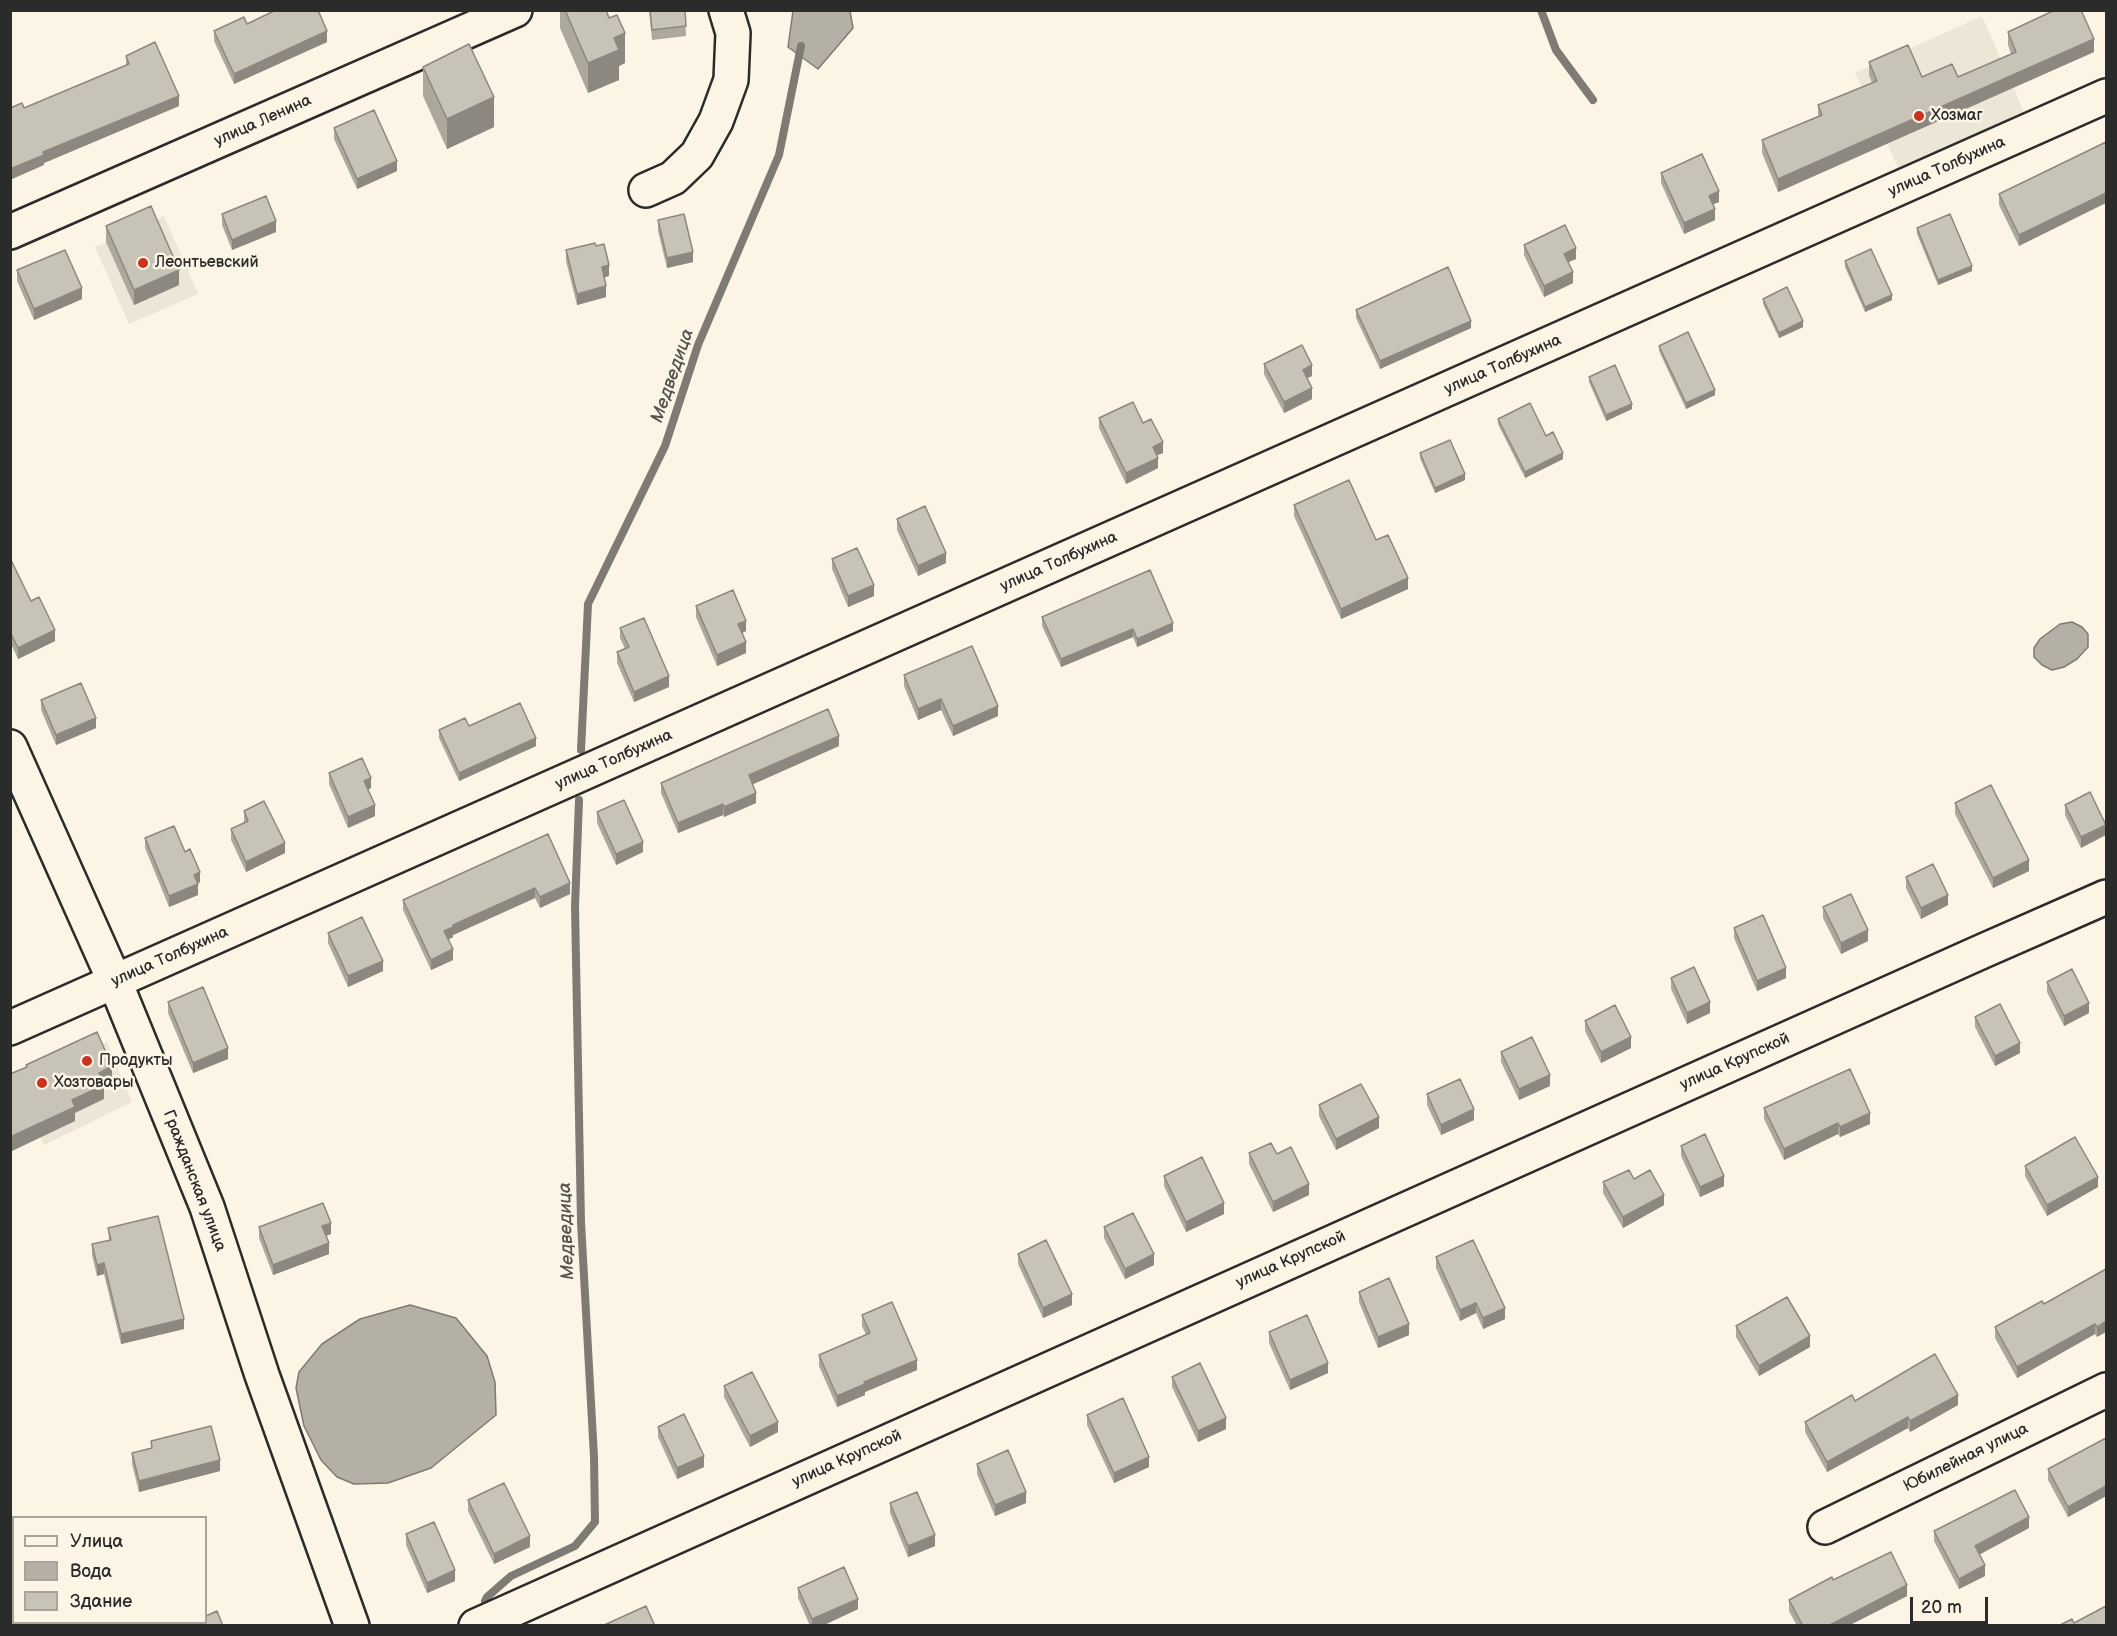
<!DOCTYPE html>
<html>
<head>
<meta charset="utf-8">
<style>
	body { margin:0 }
	#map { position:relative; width:2117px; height:1636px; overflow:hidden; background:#fcf5e5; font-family:"Balsamiq Sans",sans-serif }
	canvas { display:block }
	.frame { position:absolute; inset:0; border:12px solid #2b2b2b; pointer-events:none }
	.legend { position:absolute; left:12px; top:1516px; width:195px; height:108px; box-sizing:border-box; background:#fcf5e5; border:2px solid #a8a49b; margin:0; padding:8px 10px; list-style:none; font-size:18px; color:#2b2b2b }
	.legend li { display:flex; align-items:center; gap:12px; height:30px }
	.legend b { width:30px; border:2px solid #a8a49b }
	.scale { position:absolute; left:1910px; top:1597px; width:78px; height:27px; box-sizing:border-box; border:3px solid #2b2b2b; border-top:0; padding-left:8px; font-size:18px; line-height:21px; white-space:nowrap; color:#2b2b2b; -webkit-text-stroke:4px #fcf5e5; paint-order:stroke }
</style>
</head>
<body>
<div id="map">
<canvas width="2117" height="1636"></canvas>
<div class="frame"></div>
<ul class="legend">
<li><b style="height:8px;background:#fcf5e5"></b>Улица</li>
<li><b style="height:16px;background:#b4b0a5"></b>Вода</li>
<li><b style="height:16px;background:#c8c3b7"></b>Здание</li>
</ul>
<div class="scale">20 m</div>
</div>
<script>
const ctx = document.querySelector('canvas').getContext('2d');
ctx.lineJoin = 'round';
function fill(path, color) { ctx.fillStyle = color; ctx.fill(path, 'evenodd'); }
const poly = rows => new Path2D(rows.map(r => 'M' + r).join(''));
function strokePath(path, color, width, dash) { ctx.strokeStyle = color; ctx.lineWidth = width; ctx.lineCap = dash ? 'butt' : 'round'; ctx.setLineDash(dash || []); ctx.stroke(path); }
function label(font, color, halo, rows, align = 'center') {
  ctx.font = font + ' "Balsamiq Sans",sans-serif'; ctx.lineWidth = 5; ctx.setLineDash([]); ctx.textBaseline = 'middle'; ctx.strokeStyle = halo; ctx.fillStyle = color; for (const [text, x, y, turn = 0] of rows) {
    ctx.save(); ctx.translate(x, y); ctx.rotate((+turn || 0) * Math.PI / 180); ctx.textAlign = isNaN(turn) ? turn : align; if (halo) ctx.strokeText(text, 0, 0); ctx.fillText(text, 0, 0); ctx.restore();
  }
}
fill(poly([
	[1982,16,2025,114,1899,170,1855,73],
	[164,216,198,294,129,324,95,247],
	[107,1042,132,1102,44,1145,15,1085]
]), '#ece6d7');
const water = poly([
	[793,11,850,11,853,28,818,69,788,47,793,11],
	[2072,622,2082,627,2088,634,2088,647,2077,659,2064,667,2052,670,2042,665,2034,657,2034,648,2040,639,2060,624,2072,622],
	[410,1305,456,1318,487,1356,495,1382,496,1415,431,1468,388,1483,354,1484,337,1477,321,1460,304,1426,296,1388,299,1372,322,1344,360,1319,410,1305]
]);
fill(water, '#b4b0a5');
strokePath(water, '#7d7b74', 1.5);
strokePath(poly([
	[1541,10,1556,50,1593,100],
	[581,750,588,604,665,446,698,345,779,155,801,46],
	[485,1601,487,1597,511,1576,575,1546,595,1522,594,1457,581,1222,575,907,579,800]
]), '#7d7b74', 8);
const minor = poly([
	[646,190,673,178,697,155,716,121,731,80,733,33,726,10],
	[10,232,515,10],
	[10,747,115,982,207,1207,262,1375,352,1626],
	[1825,1527,2106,1390],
	[476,1626,1983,951,2106,897]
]);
const major = poly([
	[10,1028,2106,96]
]);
strokePath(minor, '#2b2b2b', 38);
strokePath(major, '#2b2b2b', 38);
strokePath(minor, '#fcf5e5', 33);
strokePath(major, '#fcf5e5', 33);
fill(poly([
	[560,10,606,10,625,63,619,66,619,80,588,93,560,28],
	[649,10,685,10,686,36,652,40],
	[247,24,327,42,234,84,214,41,214,31],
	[2008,32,2094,52,1778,192,1762,153,1762,140,1818,116,1818,105,1872,83,1869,75,1869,62,1922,77,1958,77,2011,54,2008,45],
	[126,56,179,106,44,163,44,165,24,108,126,66],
	[423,67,494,127,447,149,423,96],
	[334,128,397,171,357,189,334,139],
	[2106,142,2019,246,1999,205,1999,194],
	[1661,173,1719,202,1713,204,1715,220,1684,234,1661,183],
	[222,214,276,232,232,250,222,225],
	[658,220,693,262,667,268,658,231],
	[106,226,179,285,134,305,106,242],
	[1917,228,1972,271,1938,285,1917,234],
	[1524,245,1576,259,1568,262,1573,283,1544,297,1524,255],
	[596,246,609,276,604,277,606,297,577,305,566,261,566,250],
	[1845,261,1892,300,1865,312,1845,267],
	[17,270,82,299,34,320,17,281],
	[1763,299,1803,327,1779,338,1763,304],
	[1356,310,1471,328,1380,369,1356,318],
	[1659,346,1715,395,1686,409,1659,351],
	[1264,364,1312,376,1307,378,1312,399,1284,413,1264,374],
	[1589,377,1632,409,1606,421,1589,382],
	[1099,418,1143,423,1163,453,1157,455,1158,468,1126,484,1099,428],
	[1498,419,1546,436,1563,459,1525,478,1498,424],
	[1420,453,1465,480,1435,493,1420,458],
	[1294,505,1376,540,1408,589,1341,619,1294,516],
	[897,519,946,563,918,576,897,530],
	[10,558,31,601,55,641,18,659,10,642],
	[832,559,874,596,848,607,832,569],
	[696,606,746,631,742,633,746,653,717,666,696,617],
	[1042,617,1173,631,1137,647,1133,637,1061,667,1042,626],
	[620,628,669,687,634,702,617,663,617,652,625,649,620,638],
	[904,675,998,716,953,736,941,710,918,720,904,686],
	[41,700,96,728,56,745,41,710],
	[469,726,536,746,459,781,439,738,439,730],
	[839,746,753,784,756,803,724,817,723,815,678,833,661,793,661,783],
	[329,773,371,788,368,790,375,816,348,828,329,784],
	[2090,792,2081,848,2065,815,2065,805],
	[1955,803,2029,871,1993,888,1955,814],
	[244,811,285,853,246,872,231,840,231,829,244,823],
	[597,812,643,852,616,865,597,823],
	[548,834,570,894,540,908,535,898,453,935,453,937,448,940,453,960,431,970,403,910,403,900],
	[145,838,185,852,200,882,197,884,198,895,169,907,145,848],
	[1906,877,1948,905,1921,919,1906,888],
	[1823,907,1868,941,1841,954,1823,918],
	[1734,928,1786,978,1757,991,1734,938],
	[328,933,383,971,348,987,328,943],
	[1671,978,1710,1013,1687,1024,1671,989],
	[2047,982,2089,1013,2064,1026,2047,992],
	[168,1002,228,1059,193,1073,168,1013],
	[1975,1017,2020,1053,1995,1066,1975,1027],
	[1585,1021,1631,1048,1601,1063,1585,1031],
	[1501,1052,1550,1086,1519,1100,1501,1062],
	[1427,1094,1474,1120,1441,1135,1427,1105],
	[1319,1105,1379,1128,1336,1150,1319,1116],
	[1764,1108,1870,1124,1840,1137,1838,1134,1784,1160,1764,1119],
	[1681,1146,1724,1186,1700,1197,1681,1156],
	[1249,1153,1277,1154,1309,1195,1273,1212,1249,1164],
	[2025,1166,2098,1187,2047,1216,2025,1176],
	[1164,1176,1224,1214,1186,1232,1164,1186],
	[1634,1179,1664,1205,1623,1228,1603,1193,1603,1182],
	[259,1227,331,1234,326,1236,329,1254,273,1275,259,1238],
	[1104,1227,1154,1265,1125,1279,1104,1238],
	[108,1228,184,1329,121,1344,104,1274,97,1276,92,1255,92,1244,109,1240],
	[1018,1254,1072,1305,1043,1318,1018,1264],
	[1436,1257,1505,1319,1483,1329,1476,1313,1460,1321,1436,1268],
	[2106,1269,2097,1337,2095,1334,2017,1378,1995,1338,1995,1327,2044,1304],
	[1359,1292,1409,1335,1378,1348,1359,1302],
	[862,1315,917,1370,865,1392,865,1395,837,1407,819,1366,819,1355,866,1335,862,1326],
	[1736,1326,1810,1347,1759,1376,1736,1337],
	[1269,1332,1328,1373,1290,1390,1269,1343],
	[1172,1377,1226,1429,1198,1442,1172,1387],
	[724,1386,778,1432,750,1447,724,1397],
	[1855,1401,1958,1405,1910,1432,1908,1428,1827,1472,1805,1432,1805,1422],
	[1087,1415,1149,1467,1114,1483,1087,1425],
	[658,1427,704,1467,677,1479,658,1437],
	[2106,1438,2106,1496,2068,1517,2048,1480,2048,1469],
	[151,1441,220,1471,139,1492,132,1464,132,1453,151,1448],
	[977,1464,1026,1503,995,1516,977,1474],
	[468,1500,530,1547,494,1564,468,1511],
	[890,1503,935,1546,908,1557,890,1513],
	[2029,1528,1979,1554,1985,1576,1959,1589,1934,1541,1934,1531],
	[406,1534,455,1581,427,1593,406,1545],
	[798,1588,858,1609,822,1626,810,1626,798,1598],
	[1907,1596,1848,1626,1797,1626,1789,1611,1789,1600]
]), '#aca89d');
fill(poly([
	[327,31,327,42,234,84,234,74],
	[625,33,625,63,619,66,619,80,588,93,588,63,614,38],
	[2094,39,2094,52,1778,192,1778,179],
	[179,96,179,106,44,163,44,165,10,180,10,169,43,152],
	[494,97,494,127,447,149,447,119],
	[397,161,397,171,357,189,357,179],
	[1719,191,1719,202,1709,206,1709,196],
	[2106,193,2106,203,2019,246,2019,235],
	[1715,209,1715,220,1684,234,1684,223],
	[276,221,276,232,232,250,232,240],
	[1576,248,1576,259,1564,264,1564,254],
	[693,252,693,262,667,268,667,258],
	[609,265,609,276,602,278,602,267],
	[1972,266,1972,271,1938,285,1938,280],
	[179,270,179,285,134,305,134,290],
	[1573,272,1573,283,1544,297,1544,286],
	[606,286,606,297,577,305,577,294],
	[82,288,82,299,34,320,34,309],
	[1892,295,1892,300,1865,312,1865,307],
	[1471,321,1471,328,1380,369,1380,361],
	[1803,321,1803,327,1779,338,1779,333],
	[1312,365,1312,376,1303,380,1303,370],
	[1312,388,1312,399,1284,413,1284,402],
	[1715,390,1715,395,1686,409,1686,403],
	[1632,404,1632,409,1606,421,1606,415],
	[1163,442,1163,453,1153,457,1153,447],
	[1563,453,1563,459,1525,478,1525,472],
	[1158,458,1158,468,1126,484,1126,473],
	[1465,474,1465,480,1435,493,1435,488],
	[946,553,946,563,918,576,918,566],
	[1408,578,1408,589,1341,619,1341,609],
	[874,585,874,596,848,607,848,596],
	[746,621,746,631,738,635,738,624],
	[1173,623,1173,631,1137,647,1137,639],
	[1133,629,1133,637,1061,667,1061,659],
	[55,630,55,641,18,659,18,648],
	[746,642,746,653,717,666,717,655],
	[669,676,669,687,634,702,634,692],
	[941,699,941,710,918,720,918,709],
	[998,706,998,716,953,736,953,726],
	[96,718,96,728,56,745,56,735],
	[839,736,839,746,749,786,749,775],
	[536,738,536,746,459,781,459,773],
	[371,778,371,788,364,791,364,781],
	[756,793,756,803,724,817,724,807],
	[723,804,723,815,678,833,678,823],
	[375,805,375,816,348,828,348,817],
	[2106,825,2106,835,2081,848,2081,837],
	[643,842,643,852,616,865,616,854],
	[285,843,285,853,246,872,246,862],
	[2029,860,2029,871,1993,888,1993,878],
	[200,872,200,882,194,885,194,875],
	[570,883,570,894,540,908,540,897],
	[198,884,198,895,169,907,169,896],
	[535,888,535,898,453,935,453,937,444,942,444,931,453,925],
	[1948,895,1948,905,1921,919,1921,908],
	[1868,930,1868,941,1841,954,1841,943],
	[453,949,453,960,431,970,431,960],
	[383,961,383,971,348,987,348,976],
	[1786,968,1786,978,1757,991,1757,981],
	[1710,1002,1710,1013,1687,1024,1687,1013],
	[2089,1003,2089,1013,2064,1026,2064,1016],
	[1631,1037,1631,1048,1601,1063,1601,1052],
	[2020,1043,2020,1053,1995,1066,1995,1056],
	[228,1048,228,1059,193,1073,193,1063],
	[112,1066,112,1080,99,1087,99,1073],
	[1550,1075,1550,1086,1519,1100,1519,1089],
	[104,1085,104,1099,75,1113,75,1121,10,1152,10,1137,72,1100],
	[1474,1109,1474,1120,1441,1135,1441,1125],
	[1870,1113,1870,1124,1840,1137,1840,1127],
	[1379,1117,1379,1128,1336,1150,1336,1139],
	[1838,1123,1838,1134,1784,1160,1784,1149],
	[1724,1176,1724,1186,1700,1197,1700,1187],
	[2098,1177,2098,1187,2047,1216,2047,1205],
	[1309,1184,1309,1195,1273,1212,1273,1202],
	[1664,1195,1664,1205,1623,1228,1623,1217],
	[1224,1203,1224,1214,1186,1232,1186,1222],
	[331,1223,331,1234,322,1237,322,1226],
	[329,1243,329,1254,273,1275,273,1265],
	[1154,1254,1154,1265,1125,1279,1125,1269],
	[104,1263,104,1274,97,1276,97,1265],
	[1072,1294,1072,1305,1043,1318,1043,1308],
	[1476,1303,1476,1313,1460,1321,1460,1310],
	[1505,1308,1505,1319,1483,1329,1483,1318],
	[184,1319,184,1329,121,1344,121,1334],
	[2106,1321,2106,1332,2097,1337,2097,1327],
	[1409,1324,1409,1335,1378,1348,1378,1337],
	[2095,1324,2095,1334,2017,1378,2017,1367],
	[1810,1336,1810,1347,1759,1376,1759,1366],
	[917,1360,917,1370,865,1392,865,1395,837,1407,837,1396,864,1382],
	[1328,1363,1328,1373,1290,1390,1290,1380],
	[1958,1395,1958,1405,1910,1432,1910,1421],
	[1908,1417,1908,1428,1827,1472,1827,1462],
	[1226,1418,1226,1429,1198,1442,1198,1431],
	[778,1422,778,1432,750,1447,750,1436],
	[704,1456,704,1467,677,1479,677,1468],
	[1149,1457,1149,1467,1114,1483,1114,1473],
	[220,1460,220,1471,139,1492,139,1481],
	[2106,1486,2106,1496,2068,1517,2068,1507],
	[1026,1492,1026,1503,995,1516,995,1505],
	[2029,1517,2029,1528,1975,1557,1975,1546],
	[935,1535,935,1546,908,1557,908,1546],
	[530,1536,530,1547,494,1564,494,1554],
	[1985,1565,1985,1576,1959,1589,1959,1579],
	[455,1570,455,1581,427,1593,427,1583],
	[1907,1585,1907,1596,1848,1626,1828,1626],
	[858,1599,858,1609,822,1626,812,1626,812,1619]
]), '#8c8880');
const building = poly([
	[276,10,318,10,327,31,234,74,214,31,244,17,247,24,276,10],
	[565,10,606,10,609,18,617,15,625,33,614,38,619,50,588,63,565,10],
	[650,10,685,10,686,26,652,30,650,10],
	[2055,10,2081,10,2094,39,1778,179,1762,140,1822,115,1818,105,1877,81,1869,62,1908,45,1922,77,1952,64,1958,77,2016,52,2008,32,2055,10],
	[155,42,179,96,43,152,44,155,10,169,10,108,22,103,24,108,129,64,126,56,155,42],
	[469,44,494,97,447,119,423,67,469,44],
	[374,110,397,161,357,179,334,128,374,110],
	[2106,142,2106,193,2019,235,1999,194,2106,142],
	[1702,154,1719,191,1709,196,1715,209,1684,223,1661,173,1702,154],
	[266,196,276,221,232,240,222,214,266,196],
	[151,206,179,270,134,290,106,226,151,206],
	[684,214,693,252,667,258,658,220,684,214],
	[1950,214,1972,266,1938,280,1917,228,1950,214],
	[1565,225,1576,248,1564,254,1573,272,1544,286,1524,245,1565,225],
	[595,243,596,246,604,244,609,265,602,267,606,286,577,294,566,250,595,243],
	[1871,249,1892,295,1865,307,1845,261,1871,249],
	[65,250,82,288,34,309,17,270,65,250],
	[1448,267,1471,321,1380,361,1356,310,1448,267],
	[1787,287,1803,321,1779,333,1763,299,1787,287],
	[1688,332,1715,390,1686,403,1659,346,1688,332],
	[1302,345,1312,365,1303,370,1312,388,1284,402,1264,364,1302,345],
	[1615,365,1632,404,1606,415,1589,377,1615,365],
	[1133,402,1143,423,1151,419,1163,442,1153,447,1158,458,1126,473,1099,418,1133,402],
	[1530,403,1546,436,1553,432,1563,453,1525,472,1498,419,1530,403],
	[1450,440,1465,474,1435,488,1420,453,1450,440],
	[1349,480,1376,540,1388,535,1408,578,1341,609,1294,505,1349,480],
	[925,506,946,553,918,566,897,519,925,506],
	[857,548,874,585,848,596,832,559,857,548],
	[10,558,31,601,39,597,55,630,18,648,10,632,10,558],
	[1150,570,1173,623,1137,639,1133,629,1061,659,1042,617,1150,570],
	[733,590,746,621,738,624,746,642,717,655,696,606,733,590],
	[644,618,669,676,634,692,617,652,629,647,620,628,644,618],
	[972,646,998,706,953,726,941,699,918,709,904,675,972,646],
	[81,683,96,718,56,735,41,700,81,683],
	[520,703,536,738,459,773,439,730,465,718,469,726,520,703],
	[828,709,839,736,749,775,756,793,724,807,723,804,678,823,661,783,828,709],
	[362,758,371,778,364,781,375,805,348,817,329,773,362,758],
	[1991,785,2029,860,1993,878,1955,803,1991,785],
	[2090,792,2106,825,2081,837,2065,805,2090,792],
	[624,800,643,842,616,854,597,812,624,800],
	[264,801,285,843,246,862,231,829,248,821,244,811,264,801],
	[174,826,185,852,190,849,200,872,194,875,198,884,169,896,145,838,174,826],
	[548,834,570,883,540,897,535,888,453,925,453,927,444,931,453,949,431,960,403,900,548,834],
	[1933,864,1948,895,1921,908,1906,877,1933,864],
	[1851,894,1868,930,1841,943,1823,907,1851,894],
	[1763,915,1786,968,1757,981,1734,928,1763,915],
	[362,917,383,961,348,976,328,933,362,917],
	[1694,967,1710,1002,1687,1013,1671,978,1694,967],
	[2072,969,2089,1003,2064,1016,2047,982,2072,969],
	[203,987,228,1048,193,1063,168,1002,203,987],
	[2000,1004,2020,1043,1995,1056,1975,1017,2000,1004],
	[1615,1005,1631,1037,1601,1052,1585,1021,1615,1005],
	[97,1032,112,1066,99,1073,104,1085,72,1100,75,1107,10,1137,10,1074,27,1067,26,1065,97,1032],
	[1532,1037,1550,1075,1519,1089,1501,1052,1532,1037],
	[1850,1069,1870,1113,1840,1127,1838,1123,1784,1149,1764,1108,1850,1069],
	[1460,1079,1474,1109,1441,1125,1427,1094,1460,1079],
	[1361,1084,1379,1117,1336,1139,1319,1105,1361,1084],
	[1705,1134,1724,1176,1700,1187,1681,1146,1705,1134],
	[2075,1137,2098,1177,2047,1205,2025,1166,2075,1137],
	[1271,1143,1277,1154,1291,1147,1309,1184,1273,1202,1249,1153,1271,1143],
	[1202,1157,1224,1203,1186,1222,1164,1176,1202,1157],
	[1629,1170,1634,1179,1650,1170,1664,1195,1623,1217,1603,1182,1629,1170],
	[323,1203,331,1223,322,1226,329,1243,273,1265,259,1227,323,1203],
	[1133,1213,1154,1254,1125,1269,1104,1227,1133,1213],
	[158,1216,184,1319,121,1334,104,1263,97,1265,92,1244,111,1240,108,1228,158,1216],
	[1046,1240,1072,1294,1043,1308,1018,1254,1046,1240],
	[1473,1240,1505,1308,1483,1318,1476,1303,1460,1310,1436,1257,1473,1240],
	[2106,1269,2106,1321,2097,1327,2095,1324,2017,1367,1995,1327,2042,1301,2044,1304,2106,1269],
	[1389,1278,1409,1324,1378,1337,1359,1292,1389,1278],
	[1787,1297,1810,1336,1759,1366,1736,1326,1787,1297],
	[892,1302,917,1360,864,1382,865,1384,837,1396,819,1355,870,1333,862,1315,892,1302],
	[1307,1315,1328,1363,1290,1380,1269,1332,1307,1315],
	[1935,1354,1958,1395,1910,1421,1908,1417,1827,1462,1805,1422,1852,1395,1855,1401,1935,1354],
	[1200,1363,1226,1418,1198,1431,1172,1377,1200,1363],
	[752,1372,778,1422,750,1436,724,1386,752,1372],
	[1123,1398,1149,1457,1114,1473,1087,1415,1123,1398],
	[684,1414,704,1456,677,1468,658,1427,684,1414],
	[211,1426,220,1460,139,1481,132,1453,152,1448,151,1441,211,1426],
	[2106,1438,2106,1486,2068,1507,2048,1469,2106,1438],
	[1008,1450,1026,1492,995,1505,977,1464,1008,1450],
	[504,1483,530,1536,494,1554,468,1500,504,1483],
	[2015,1490,2029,1517,1975,1546,1985,1565,1959,1579,1934,1531,2015,1490],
	[917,1492,935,1535,908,1546,890,1503,917,1492],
	[434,1522,455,1570,427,1583,406,1534,434,1522],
	[1891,1552,1907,1585,1828,1626,1803,1626,1789,1600,1832,1577,1833,1580,1891,1552],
	[844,1567,858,1599,812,1619,798,1588,844,1567],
	[646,1606,655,1626,602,1626,646,1606],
	[2106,1606,2106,1626,2058,1626,2072,1619,2074,1623,2106,1606],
	[217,1611,223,1626,190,1626,189,1623,206,1623,206,1616,217,1611]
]);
fill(building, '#c8c3b7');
strokePath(building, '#8c8880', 1.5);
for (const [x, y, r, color] of [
	[1919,116,6,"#c8321e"],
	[143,263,6,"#c8321e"],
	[87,1061,6,"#c8321e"],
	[42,1083,6,"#c8321e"]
]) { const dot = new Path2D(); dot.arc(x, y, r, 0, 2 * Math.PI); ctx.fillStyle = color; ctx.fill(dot); strokePath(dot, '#fcf5e5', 2); }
label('16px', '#2b2b2b', '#fcf5e5', [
	["Хозмаг",1931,116],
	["Леонтьевский",155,263],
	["Продукты",99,1061],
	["Хозтовары",54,1083]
], 'left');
label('16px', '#2b2b2b', '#fcf5e5', [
	["улица Ленина",263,121,-24],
	["улица Толбухина",1947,167,-24],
	["улица Толбухина",1503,365,-24],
	["улица Толбухина",1059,562,-24],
	["улица Толбухина",614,760,-24],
	["улица Толбухина",170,957,-24],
	["улица Крупской",1735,1062,-24],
	["Гражданская улица",194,1181,69],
	["улица Крупской",1291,1260,-24],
	["Юбилейная улица",1966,1458,-26],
	["улица Крупской",847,1459,-24]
]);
label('italic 18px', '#545350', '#fcf5e5', [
	["Медведица",673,376,-71],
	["Медведица",567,1231,-92]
]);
</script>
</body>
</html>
